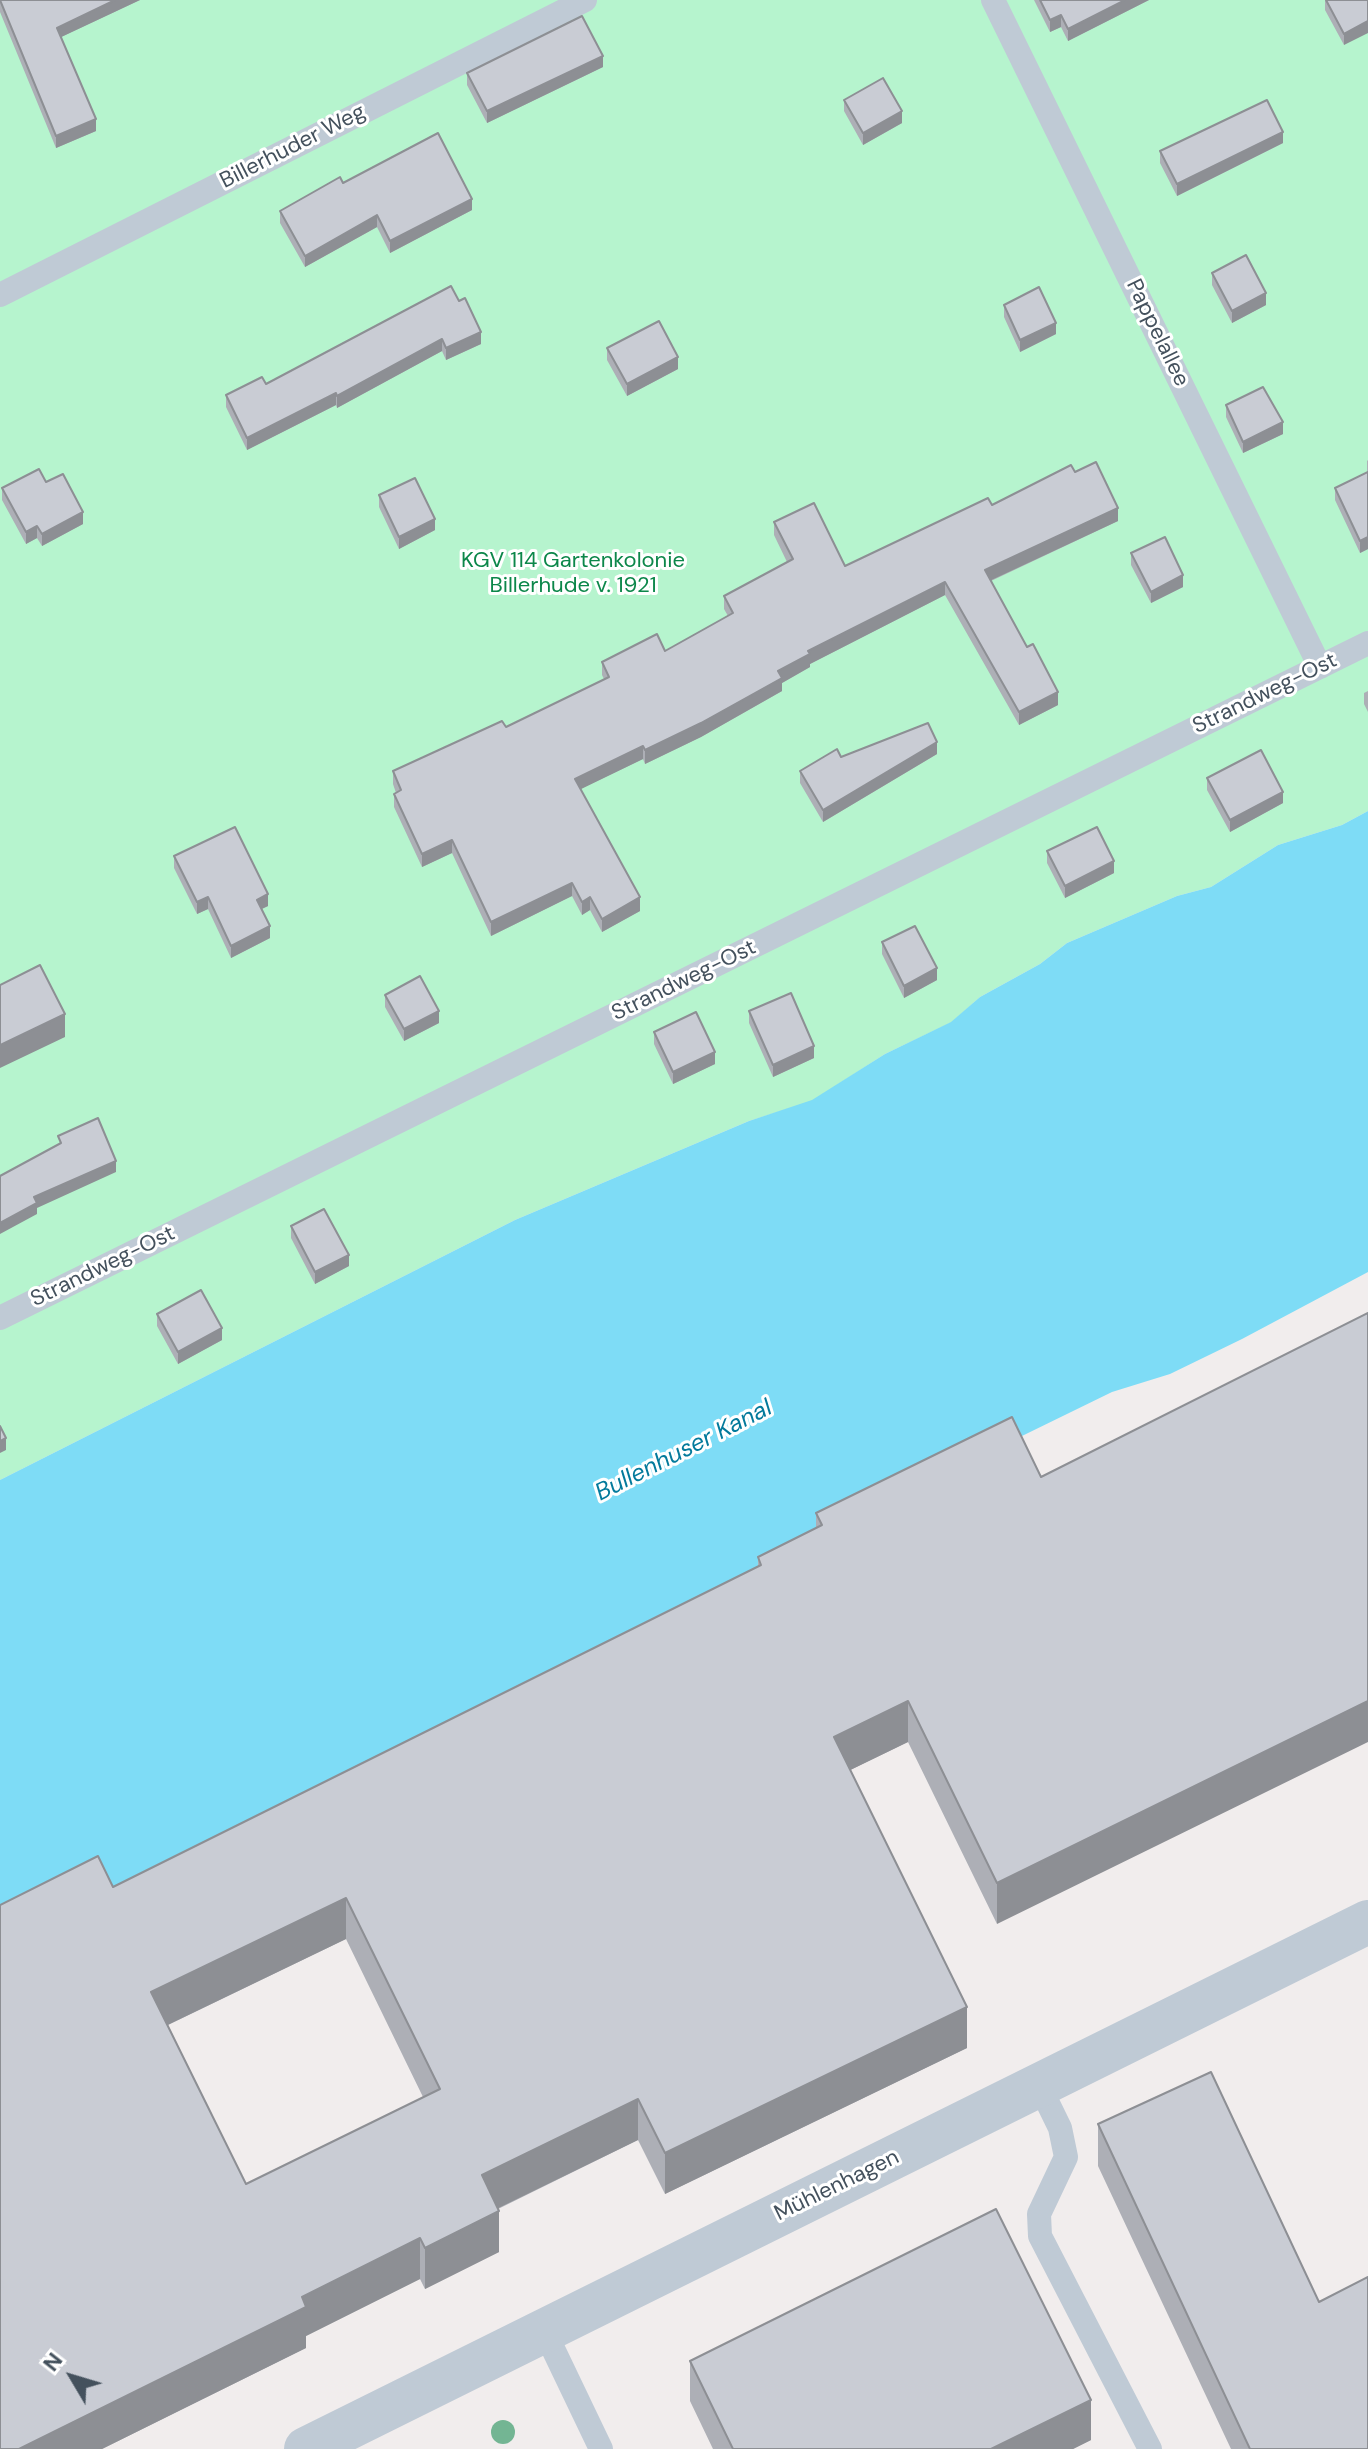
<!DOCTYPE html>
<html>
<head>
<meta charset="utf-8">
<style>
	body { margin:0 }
	#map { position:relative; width:1368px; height:2449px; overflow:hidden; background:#f1eded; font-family:"DM Sans",sans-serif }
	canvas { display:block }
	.north { position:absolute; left:32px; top:2337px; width:80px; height:80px; -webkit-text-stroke:6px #fff; paint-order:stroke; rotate:308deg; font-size:22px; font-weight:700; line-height:32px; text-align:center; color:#44515d }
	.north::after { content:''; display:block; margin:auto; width:28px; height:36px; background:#44515d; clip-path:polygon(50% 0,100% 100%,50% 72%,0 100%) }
</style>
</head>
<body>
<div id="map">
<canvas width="1368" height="2449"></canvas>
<div class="north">N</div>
</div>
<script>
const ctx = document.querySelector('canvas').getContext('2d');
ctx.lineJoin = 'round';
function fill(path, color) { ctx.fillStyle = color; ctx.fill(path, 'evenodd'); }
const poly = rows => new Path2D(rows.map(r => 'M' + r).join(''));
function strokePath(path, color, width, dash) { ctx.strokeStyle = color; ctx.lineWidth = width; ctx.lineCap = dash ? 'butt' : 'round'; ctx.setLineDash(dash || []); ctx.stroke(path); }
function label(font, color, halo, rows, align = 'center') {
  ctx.font = font + ' "DM Sans",sans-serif'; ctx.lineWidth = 6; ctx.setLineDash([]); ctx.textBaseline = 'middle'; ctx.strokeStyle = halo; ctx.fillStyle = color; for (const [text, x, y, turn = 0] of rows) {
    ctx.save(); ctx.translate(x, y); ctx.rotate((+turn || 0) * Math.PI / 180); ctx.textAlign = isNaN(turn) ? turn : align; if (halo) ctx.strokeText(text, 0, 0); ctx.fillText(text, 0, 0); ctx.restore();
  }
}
fill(poly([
	[0,0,1368,0,1368,811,1342,825,1278,845,1211,887,1177,896,1067,943,1040,964,980,997,952,1022,885,1054,812,1101,749,1121,515,1220,0,1480]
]), '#b6f4ce');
fill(poly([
	[1368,811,1368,1272,1242,1339,1170,1374,1112,1392,893,1499,0,1946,0,1480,515,1220,749,1121,812,1100,885,1054,951,1022,980,997,1040,964,1067,943,1177,896,1211,887,1278,845,1342,825]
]), '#7edcf6');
strokePath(poly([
	[993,0,1320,667],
	[0,295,585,0],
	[0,1318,1368,643],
	[1039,2085,1060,2128,1066,2157,1039,2214,1040,2236,1150,2449],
	[545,2332,601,2449]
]), '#bfcad5', 24);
strokePath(poly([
	[306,2449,1368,1922]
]), '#bfcad5', 44);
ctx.fillStyle = '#73b593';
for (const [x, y] of [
	[503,2432]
]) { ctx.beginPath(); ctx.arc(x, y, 12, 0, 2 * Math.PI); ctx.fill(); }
fill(poly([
	[0,0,140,0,61,37,96,131,56,148,0,12],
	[1034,0,1149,0,1068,41,1061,27,1050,32],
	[1325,0,1368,0,1344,45,1325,10],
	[603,67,487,123,467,85,467,73],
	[844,100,902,123,863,145,844,111],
	[1283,143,1177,196,1160,163,1160,151],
	[343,183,472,210,390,253,377,227,305,267,280,223,280,211],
	[1212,273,1266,305,1232,323,1212,285],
	[451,286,481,344,446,360,442,351,337,408,336,405,247,450,226,407,226,395,266,384],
	[1004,305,1056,334,1020,352,1004,317],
	[607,348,678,369,627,396,607,360],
	[1226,405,1283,434,1243,453,1226,417],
	[1368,460,1368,549,1360,553,1335,500,1335,488,1367,473,1367,461],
	[1075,472,1118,521,991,581,1058,705,1019,725,945,595,810,664,810,667,782,683,782,691,701,737,645,764,643,759,580,789,640,911,602,932,590,910,582,915,572,896,491,936,452,853,422,867,394,807,394,794,396,793,393,784,393,771,506,727,604,679,602,675,602,662,665,651,728,616,724,609,724,596,787,562,774,535,774,522,845,566],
	[46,482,83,524,42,546,37,538,26,544,2,500,2,488],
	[379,495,435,530,399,549,379,507],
	[1131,553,1183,587,1151,603,1131,565],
	[1368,691,1368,712,1364,704,1364,693],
	[937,754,823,822,800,783,800,771,841,757],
	[1207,778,1283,803,1230,832,1207,790],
	[1047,851,1114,873,1065,898,1047,863],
	[174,856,268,906,262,909,270,938,231,958,208,909,197,914,174,868],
	[882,942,937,980,904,998,882,954],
	[385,995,439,1023,404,1041,385,1007],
	[749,1011,814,1058,773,1077,749,1023],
	[654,1032,715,1064,673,1084,654,1044],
	[291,1226,349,1266,315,1284,291,1238],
	[157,1314,222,1340,178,1364,157,1326],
	[1012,1417,997,1924,908,1742,850,1770,967,2048,665,2194,638,2140,498,2209,499,2252,425,2289,420,2279,306,2336,306,2348,102,2449,0,2449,113,1887,758,1567,758,1557,816,1528,816,1513],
	[346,1939,423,2097,246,2184,168,2025],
	[1098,2124,1319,2302,1368,2449,1231,2449,1098,2166],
	[690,2361,1091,2440,1073,2449,713,2449,690,2401]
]), '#adafb6');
fill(poly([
	[115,0,140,0,57,39,57,28],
	[1125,0,1149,0,1068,41,1068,29],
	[1061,15,1061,27,1050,32,1050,20],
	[1368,21,1368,33,1344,45,1344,34],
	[603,56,603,67,487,123,487,111],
	[902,111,902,123,863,145,863,133],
	[96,119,96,131,56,148,56,136],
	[1283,132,1283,143,1177,196,1177,184],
	[472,199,472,210,390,253,390,241],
	[377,215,377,227,305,267,305,256],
	[1266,293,1266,305,1232,323,1232,311],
	[1056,323,1056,334,1020,352,1020,340],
	[481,332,481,344,446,360,446,348],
	[442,339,442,351,337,408,337,396],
	[678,357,678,369,627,396,627,384],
	[336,393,336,405,247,450,247,438],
	[1283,422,1283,434,1243,453,1243,442],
	[1118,508,1118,521,985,583,985,570],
	[83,512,83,524,42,546,42,534],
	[435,519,435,530,399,549,399,537],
	[37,526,37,538,26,544,26,532],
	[1368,537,1368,549,1360,553,1360,541],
	[1183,575,1183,587,1151,603,1151,592],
	[945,582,945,595,810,664,810,667,782,683,782,691,701,737,645,764,645,750,778,671,808,651],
	[1058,692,1058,705,1019,725,1019,712],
	[937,742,937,754,823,822,823,810],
	[643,746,643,759,575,792,575,779],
	[1283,792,1283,803,1230,832,1230,820],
	[452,840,452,853,422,867,422,854],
	[1114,861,1114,873,1065,898,1065,886],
	[572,883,572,896,491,936,491,922],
	[268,894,268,906,257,911,257,900],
	[208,897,208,909,197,914,197,902],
	[590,897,590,910,582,915,582,902],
	[640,897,640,911,602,932,602,919],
	[270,926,270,938,231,958,231,946],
	[937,968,937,980,904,998,904,986],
	[439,1011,439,1023,404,1041,404,1029],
	[65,1014,65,1037,0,1068,0,1045],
	[814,1046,814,1058,773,1077,773,1065],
	[715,1052,715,1064,673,1084,673,1072],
	[116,1161,116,1172,37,1208,37,1214,0,1234,0,1223,34,1197],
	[349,1255,349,1266,315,1284,315,1272],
	[222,1328,222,1340,178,1364,178,1352],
	[6,1438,6,1450,0,1453,0,1441],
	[908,1701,908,1742,834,1778,834,1737],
	[1368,1701,1368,1742,997,1924,997,1883],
	[346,1898,346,1939,151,2033,151,1992],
	[967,2007,967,2048,665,2194,665,2153],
	[638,2099,638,2140,482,2216,482,2175],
	[499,2211,499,2252,425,2289,425,2248],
	[420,2238,420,2279,306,2336,306,2348,102,2449,19,2449,302,2297],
	[1091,2400,1091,2440,1073,2449,991,2449]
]), '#8d8f94');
const building = poly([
	[0,0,115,0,57,28,96,119,56,136,0,0],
	[1040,0,1125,0,1068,29,1061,15,1050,20,1040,0],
	[1326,0,1368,0,1368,21,1344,34,1326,0],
	[582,16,603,56,487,111,467,73,582,16],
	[883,78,902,111,863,133,844,100,883,78],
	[1267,100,1283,132,1177,184,1160,151,1267,100],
	[438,133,472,199,390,241,377,215,305,256,280,211,340,177,343,183,438,133],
	[1246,255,1266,293,1232,311,1212,273,1246,255],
	[451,286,459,301,465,298,481,332,446,348,442,339,337,396,336,393,247,438,226,395,262,377,266,384,451,286],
	[1039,287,1056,323,1020,340,1004,305,1039,287],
	[659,321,678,357,627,384,607,348,659,321],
	[1263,387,1283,422,1243,442,1226,405,1263,387],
	[1096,462,1118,508,985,570,1027,647,1033,644,1058,692,1019,712,945,582,808,651,810,654,778,671,782,678,701,723,645,750,643,746,575,779,640,897,602,919,590,897,582,902,572,883,491,922,452,840,422,854,394,794,401,790,393,771,502,721,506,727,609,677,602,662,657,634,665,651,733,613,724,596,793,559,774,522,814,503,845,566,988,498,992,505,1071,465,1075,472,1096,462],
	[39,469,46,482,63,474,83,512,42,534,37,526,26,532,2,488,39,469],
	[1368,472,1368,537,1360,541,1335,488,1368,472],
	[415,478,435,519,399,537,379,495,415,478],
	[1165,537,1183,575,1151,592,1131,553,1165,537],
	[928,723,937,742,823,810,800,771,837,749,841,757,928,723],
	[1261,750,1283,792,1230,820,1207,778,1261,750],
	[235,827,268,894,257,900,270,926,231,946,208,897,197,902,174,856,235,827],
	[1097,827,1114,861,1065,886,1047,851,1097,827],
	[915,926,937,968,904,986,882,942,915,926],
	[40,965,65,1014,0,1045,0,985,40,965],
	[420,976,439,1011,404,1029,385,995,420,976],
	[791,993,814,1046,773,1065,749,1011,791,993],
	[696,1012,715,1052,673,1072,654,1032,696,1012],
	[98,1118,116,1161,34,1197,37,1203,0,1223,0,1176,61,1143,58,1136,98,1118],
	[324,1209,349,1255,315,1272,291,1226,324,1209],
	[201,1290,222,1328,178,1352,157,1314,201,1290],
	[1368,1313,1368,1701,997,1883,908,1701,834,1737,967,2007,665,2153,638,2099,482,2175,499,2211,425,2248,420,2238,302,2297,306,2307,19,2449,0,2449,0,1905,98,1856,113,1887,761,1565,758,1557,822,1525,816,1513,1012,1417,1041,1477,1368,1313],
	[346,1898,440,2089,246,2184,151,1992,346,1898],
	[0,1426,6,1438,0,1441,0,1426],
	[1211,2072,1319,2302,1368,2277,1368,2449,1250,2449,1098,2124,1211,2072],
	[996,2209,1091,2400,991,2449,733,2449,690,2361,996,2209]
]);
fill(building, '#c9ccd4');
strokePath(building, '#8d8f94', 2);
label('22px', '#44515d', '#fff', [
	["Billerhuder Weg",293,147,-27],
	["Pappelallee",1157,333,64],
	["Strandweg-Ost",1265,694,-26],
	["Strandweg-Ost",684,981,-26],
	["Strandweg-Ost",103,1267,-26],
	["Mühlenhagen",837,2186,-26]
]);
label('22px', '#0c874a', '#fff', [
	["KGV 114 Gartenkolonie",573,561],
	["Billerhude v. 1921",573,586]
]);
label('italic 24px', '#037a9c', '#fff', [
	["Bullenhuser Kanal",684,1451,-27]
]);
</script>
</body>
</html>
